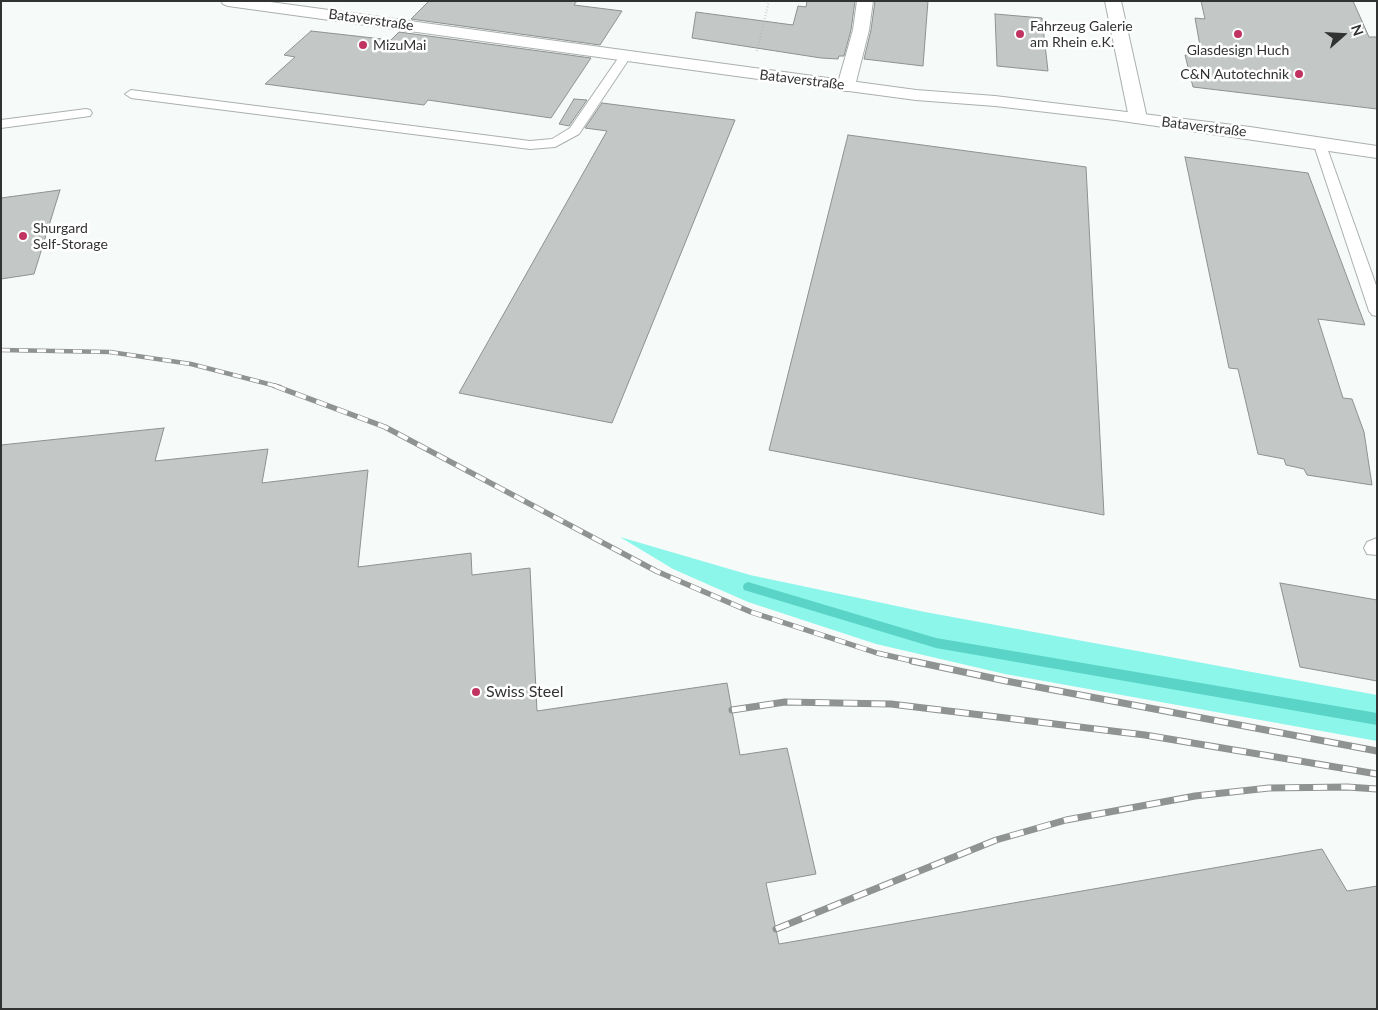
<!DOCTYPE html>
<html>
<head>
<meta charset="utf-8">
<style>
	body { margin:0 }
	#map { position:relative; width:1378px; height:1010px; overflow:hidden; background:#f6fbfa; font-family:Lato,sans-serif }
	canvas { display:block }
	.frame { position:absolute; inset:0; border:2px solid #313332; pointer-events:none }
	.north { position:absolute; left:1318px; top:10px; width:50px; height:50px; -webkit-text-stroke:4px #fff; paint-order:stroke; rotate:71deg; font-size:14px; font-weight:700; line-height:20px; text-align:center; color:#313332 }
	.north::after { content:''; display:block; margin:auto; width:18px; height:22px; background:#313332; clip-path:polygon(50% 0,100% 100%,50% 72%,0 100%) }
</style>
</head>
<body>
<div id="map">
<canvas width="1378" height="1010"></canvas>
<div class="frame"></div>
<div class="north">N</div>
</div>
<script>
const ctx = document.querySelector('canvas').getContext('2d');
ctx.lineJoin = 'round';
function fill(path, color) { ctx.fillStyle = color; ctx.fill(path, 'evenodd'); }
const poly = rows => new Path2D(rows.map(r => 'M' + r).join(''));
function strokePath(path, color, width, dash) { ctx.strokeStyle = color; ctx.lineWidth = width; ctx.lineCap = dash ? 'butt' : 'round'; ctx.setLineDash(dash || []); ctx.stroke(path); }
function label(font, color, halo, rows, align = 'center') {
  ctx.font = font + ' Lato,sans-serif'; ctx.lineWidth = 5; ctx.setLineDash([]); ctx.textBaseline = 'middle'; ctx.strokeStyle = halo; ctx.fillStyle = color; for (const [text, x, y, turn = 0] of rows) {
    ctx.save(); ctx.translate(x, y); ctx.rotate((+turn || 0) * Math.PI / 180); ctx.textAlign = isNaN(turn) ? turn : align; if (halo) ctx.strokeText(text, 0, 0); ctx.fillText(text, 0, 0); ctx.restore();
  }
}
fill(poly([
	[620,537,750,575,925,612,1377,695,1377,741,1005,674,876,644,748,602,673,569]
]), '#8cf6ea');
fill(poly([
	[748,582,936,638,1377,713,1377,725,936,648,744,590,743,587,744,584,748,582]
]), '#59d4c7');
const building = poly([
	[429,1,577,1,574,5,622,11,600,45,411,19,429,1],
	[807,1,855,1,851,30,844,56,839,56,838,59,821,58,692,38,696,12,793,25,798,6,806,7,807,1],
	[875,1,928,1,923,66,864,59,871,30,875,1],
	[1201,1,1353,1,1369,37,1377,37,1377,109,1193,87,1185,55,1202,57,1195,18,1205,19,1201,1],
	[995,14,1042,18,1048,71,997,66,995,14],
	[311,31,391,40,399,32,591,58,551,118,428,100,424,105,265,84,295,57,284,55,311,31],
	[574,99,587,100,569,126,559,124,574,99],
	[602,103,735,120,612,423,459,393,607,131,585,128,602,103],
	[848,135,1086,167,1104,515,769,450,848,135],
	[1185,157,1308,173,1365,325,1318,319,1343,398,1352,399,1364,432,1372,485,1307,475,1304,469,1286,465,1284,459,1258,454,1238,369,1229,368,1185,157],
	[60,190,34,274,1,279,1,198,60,190],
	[164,428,155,461,268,449,262,483,368,470,358,567,471,553,472,575,530,568,537,711,727,683,740,755,787,748,816,874,766,883,779,944,1322,849,1347,891,1377,886,1377,1009,1,1009,1,445,164,428],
	[1280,583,1377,600,1377,681,1300,667,1280,583]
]);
fill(building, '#c3c8c7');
strokePath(building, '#8d9291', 1);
const service = poly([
	[625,53,631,56,579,134,555,147,530,149,131,98,125,94,131,90,530,141,552,139,570,128,621,54,625,53],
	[86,109,90,110,92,113,90,116,1,128,1,120,86,109],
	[1320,141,1326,145,1377,288,1377,316,1372,315,1369,311,1314,145,1320,141],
	[1377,538,1377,555,1367,554,1364,548,1367,542,1377,538]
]);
const minor = poly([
	[857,1,873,1,869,30,855,86,852,90,846,91,840,90,837,86,853,30,857,1],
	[1105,1,1121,1,1147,118,1144,122,1138,123,1132,122,1129,118,1105,1]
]);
const tertiary = poly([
	[221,1,263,1,916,90,995,96,1250,127,1377,146,1377,158,1115,120,995,106,916,100,736,76,228,6,223,4,221,1]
]);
strokePath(service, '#abb0af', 2);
strokePath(minor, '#abb0af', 2);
strokePath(tertiary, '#abb0af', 2);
strokePath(poly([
	[757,51,769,1]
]), '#abafae', 2, [0.5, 2.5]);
fill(service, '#fff');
fill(minor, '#fff');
fill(tertiary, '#fff');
const railFar2 = poly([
	[1,350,110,352,191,364,280,387]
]);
const railFar1 = poly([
	[275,386,385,427,656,571,751,612,877,653,917,662]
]);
const rail = poly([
	[912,661,1006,681,1377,751],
	[732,710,785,702,891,704,1145,735,1377,774],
	[776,929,996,840,1066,820,1195,796,1269,788,1347,787,1377,789]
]);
strokePath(railFar2, '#8f9392', 4.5);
strokePath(railFar1, '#8f9392', 5.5);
strokePath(rail, '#8f9392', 7);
strokePath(railFar2, '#fff', 3, [9]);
strokePath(railFar1, '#fff', 4, [11]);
strokePath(rail, '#fff', 5, [14]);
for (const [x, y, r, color] of [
	[1020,34,5,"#c13462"],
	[1238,34,5,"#c13462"],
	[363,45,5,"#c13462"],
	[1299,74,5,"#c13462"],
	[23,236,5,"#c13462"],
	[476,692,5,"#c13462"]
]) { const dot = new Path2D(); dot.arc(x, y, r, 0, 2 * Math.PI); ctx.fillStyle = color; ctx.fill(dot); strokePath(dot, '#fff', 2); }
label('14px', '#313332', '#fff', [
	["Bataverstraße",371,20,8],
	["Bataverstraße",802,80,7],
	["Bataverstraße",1204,127,7]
]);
label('14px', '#313332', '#fff', [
	["Fahrzeug Galerie",1030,26],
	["am Rhein e.K.",1030,42],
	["MizuMai",373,45],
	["Glasdesign Huch",1238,50,"center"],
	["C&N Autotechnik",1289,74,"right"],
	["Shurgard",33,228],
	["Self-Storage",33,244]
], 'left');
label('16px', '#313332', '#fff', [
	["Swiss Steel",486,692]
], 'left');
</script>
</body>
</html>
